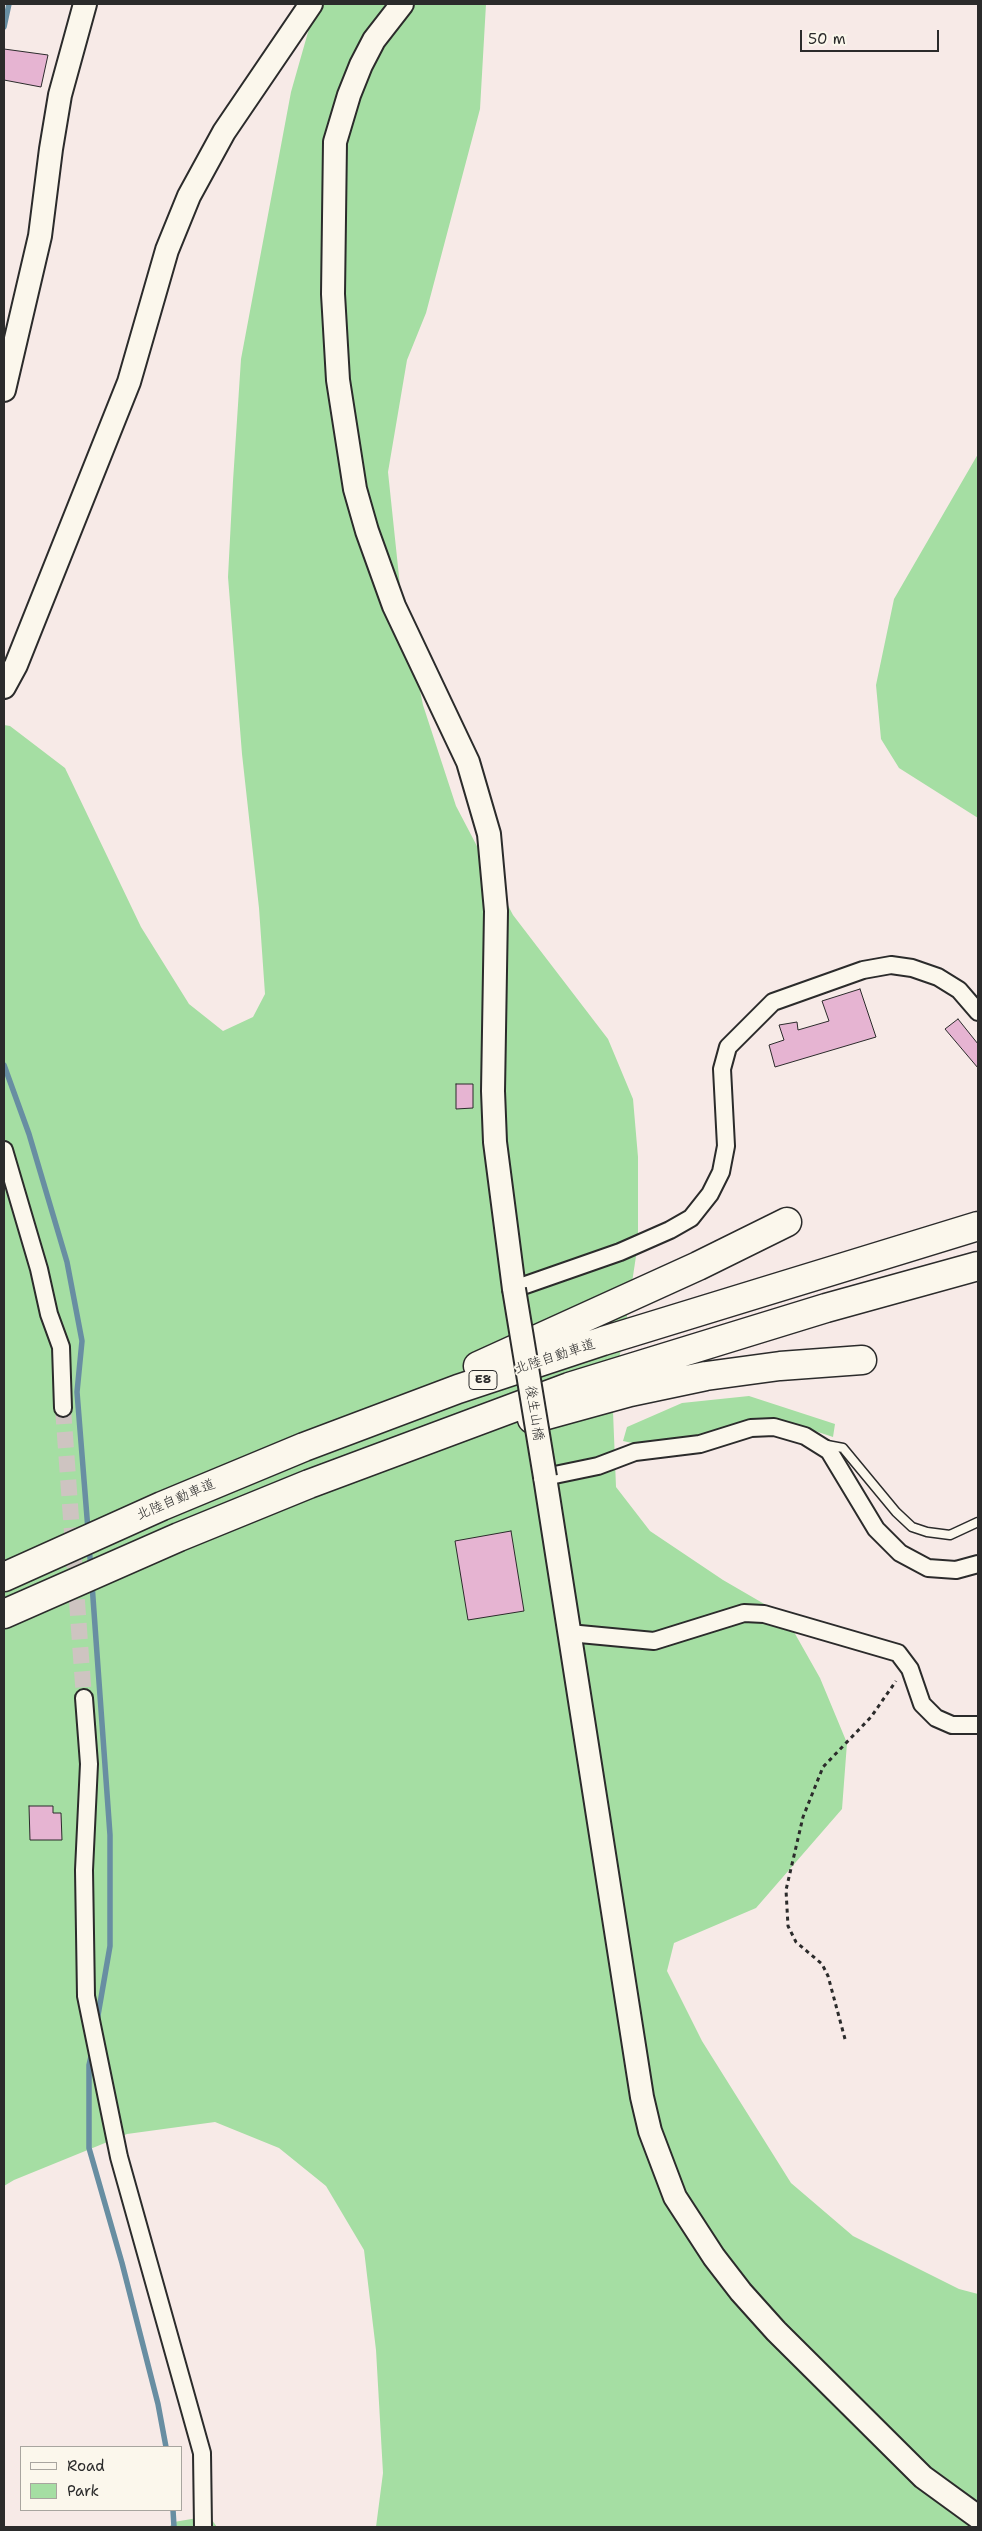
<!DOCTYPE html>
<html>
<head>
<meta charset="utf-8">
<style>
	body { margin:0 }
	#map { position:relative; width:982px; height:2531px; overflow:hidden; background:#f7eae7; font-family:"Shantell Sans",sans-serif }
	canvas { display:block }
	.frame { position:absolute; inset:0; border:5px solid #2b2b2b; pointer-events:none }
	.legend { position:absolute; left:20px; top:2446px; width:162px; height:65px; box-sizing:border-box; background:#fbf7ec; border:1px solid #a8a59f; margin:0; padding:6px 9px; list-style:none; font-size:15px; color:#2b2b2b }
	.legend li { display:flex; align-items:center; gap:10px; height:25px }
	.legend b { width:25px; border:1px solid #a8a59f }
	.scale { position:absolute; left:800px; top:30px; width:139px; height:22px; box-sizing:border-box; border:2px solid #2b2b2b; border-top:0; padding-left:6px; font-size:15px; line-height:18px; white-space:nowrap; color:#2b2b2b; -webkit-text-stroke:4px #fbf7ec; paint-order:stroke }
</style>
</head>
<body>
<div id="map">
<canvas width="982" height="2531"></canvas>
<div class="frame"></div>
<ul class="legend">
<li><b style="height:6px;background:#fbf7ec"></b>Road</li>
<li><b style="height:14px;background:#a5dea3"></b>Park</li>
</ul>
<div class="scale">50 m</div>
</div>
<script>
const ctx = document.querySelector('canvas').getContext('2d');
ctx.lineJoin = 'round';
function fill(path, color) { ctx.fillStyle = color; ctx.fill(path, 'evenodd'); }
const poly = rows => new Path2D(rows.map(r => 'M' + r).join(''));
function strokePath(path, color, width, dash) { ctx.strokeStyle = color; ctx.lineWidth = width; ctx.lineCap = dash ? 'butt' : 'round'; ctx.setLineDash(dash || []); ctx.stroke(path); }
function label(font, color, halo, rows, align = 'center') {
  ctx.font = font + ' "Shantell Sans","Klee One",sans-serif'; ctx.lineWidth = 4; ctx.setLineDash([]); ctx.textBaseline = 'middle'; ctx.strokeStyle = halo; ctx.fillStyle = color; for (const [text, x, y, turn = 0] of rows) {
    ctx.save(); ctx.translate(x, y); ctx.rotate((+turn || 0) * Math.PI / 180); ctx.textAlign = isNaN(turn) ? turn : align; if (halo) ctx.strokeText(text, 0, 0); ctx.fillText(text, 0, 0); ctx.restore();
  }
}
fill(poly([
	[316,4,486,4,480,109,426,313,407,360,388,472,402,605,423,705,456,806,513,915,608,1039,633,1099,638,1157,638,1243,623,1342,612,1386,616,1487,650,1531,723,1580,785,1616,820,1678,847,1743,842,1809,756,1908,674,1943,667,1971,702,2041,791,2183,853,2236,959,2289,978,2294,978,2527,376,2527,383,2473,376,2350,364,2250,326,2186,279,2148,215,2122,127,2134,14,2180,4,2186,4,725,10,726,65,768,141,927,189,1004,223,1031,253,1017,265,994,259,908,242,754,228,577,233,481,241,359,291,92],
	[978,454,978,818,899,768,881,739,876,685,894,599],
	[749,1396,835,1424,833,1437,785,1421,753,1418,705,1434,637,1444,623,1441,627,1427,682,1403],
	[209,2516,217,2527,169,2527,174,2522]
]), '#a5dea3');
strokePath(poly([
	[4,27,9,4],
	[4,1065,29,1134,67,1262,82,1341,77,1392,88,1530],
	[89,1547,91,1568],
	[92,1584,110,1835,110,1946,97,2021],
	[92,2052,89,2065,89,2148,122,2263,158,2404,166,2447],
	[173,2510,174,2527]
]), '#688ea2', 5.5);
const building = poly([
	[4,49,48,55,41,87,4,80,4,49],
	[860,989,876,1037,775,1067,769,1045,784,1040,779,1025,797,1022,798,1030,829,1021,822,1001,860,989],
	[958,1019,978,1044,978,1068,945,1029,958,1019],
	[456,1084,473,1084,473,1108,456,1109,456,1084],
	[511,1531,524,1611,468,1620,455,1541,511,1531],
	[29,1806,53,1806,53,1813,61,1813,62,1840,30,1840,29,1806]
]);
fill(building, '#e6b4d2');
strokePath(building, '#2b2b2b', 1);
strokePath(poly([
	[63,1408,84,1698]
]), '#cec4c1', 16, [16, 8]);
const lane = poly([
	[827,1445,843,1448,896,1512,912,1527,927,1532,950,1535,978,1522]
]);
const street = poly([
	[4,1150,39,1269,49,1314,61,1347,63,1408],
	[514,1289,620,1252,670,1230,691,1218,710,1194,721,1172,726,1146,722,1069,728,1047,773,1002,863,970,891,965,912,968,938,977,959,990,978,1012],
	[545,1477,598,1466,635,1452,700,1444,751,1428,774,1427,805,1436,829,1451,876,1529,900,1553,928,1568,956,1570,978,1564],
	[569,1633,654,1641,744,1613,764,1614,898,1653,910,1669,922,1704,936,1718,952,1725,978,1725],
	[84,1698,89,1764,84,1870,86,1996,119,2157,202,2453,203,2527]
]);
const secondary = poly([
	[402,4,374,40,361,65,349,95,335,142,333,294,338,380,355,489,367,531,394,606,468,762,489,834,496,911,493,1091,495,1142,514,1289],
	[4,390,40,236,51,149,60,95,85,4],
	[4,687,16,665,129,382,167,250,189,196,224,132,311,4],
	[545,1477,642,2097,650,2131,675,2197,714,2257,741,2292,776,2331,923,2477,978,2517]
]);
const highway = poly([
	[478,1366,698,1266,787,1222],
	[532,1419,630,1392,706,1376,780,1366,862,1360],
	[4,1577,162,1506,304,1447,458,1389,603,1341,978,1226],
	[4,1614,179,1537,309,1484,569,1387,826,1308,978,1266]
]);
strokePath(lane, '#2b2b2b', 11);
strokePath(street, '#2b2b2b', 20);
strokePath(secondary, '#2b2b2b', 26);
strokePath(highway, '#2b2b2b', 31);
strokePath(poly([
	[845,2039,828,1976,822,1964,796,1942,788,1926,786,1890,803,1817,823,1767,871,1717,896,1681]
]), '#2b2b2b', 3, [4, 4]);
strokePath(lane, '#fbf7ec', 8);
strokePath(street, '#fbf7ec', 16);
strokePath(secondary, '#fbf7ec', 22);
strokePath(highway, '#fbf7ec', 28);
const secondaryBridge = poly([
	[514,1289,545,1477]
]);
strokePath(secondaryBridge, '#2b2b2b', 26, []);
strokePath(secondaryBridge, '#fbf7ec', 22);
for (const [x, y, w] of [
	[483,1380,28]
]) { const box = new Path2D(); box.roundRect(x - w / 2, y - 9.5, w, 19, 4); ctx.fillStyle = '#fbf7ec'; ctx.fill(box); strokePath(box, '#2b2b2b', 1); }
label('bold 12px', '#2b2b2b', null, [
	["E8",483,1380]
]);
label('14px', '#2b2b2b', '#fbf7ec', [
	["北陸自動車道",555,1357,-18],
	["後生山橋",534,1413,81],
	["北陸自動車道",176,1500,-23]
]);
</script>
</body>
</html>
